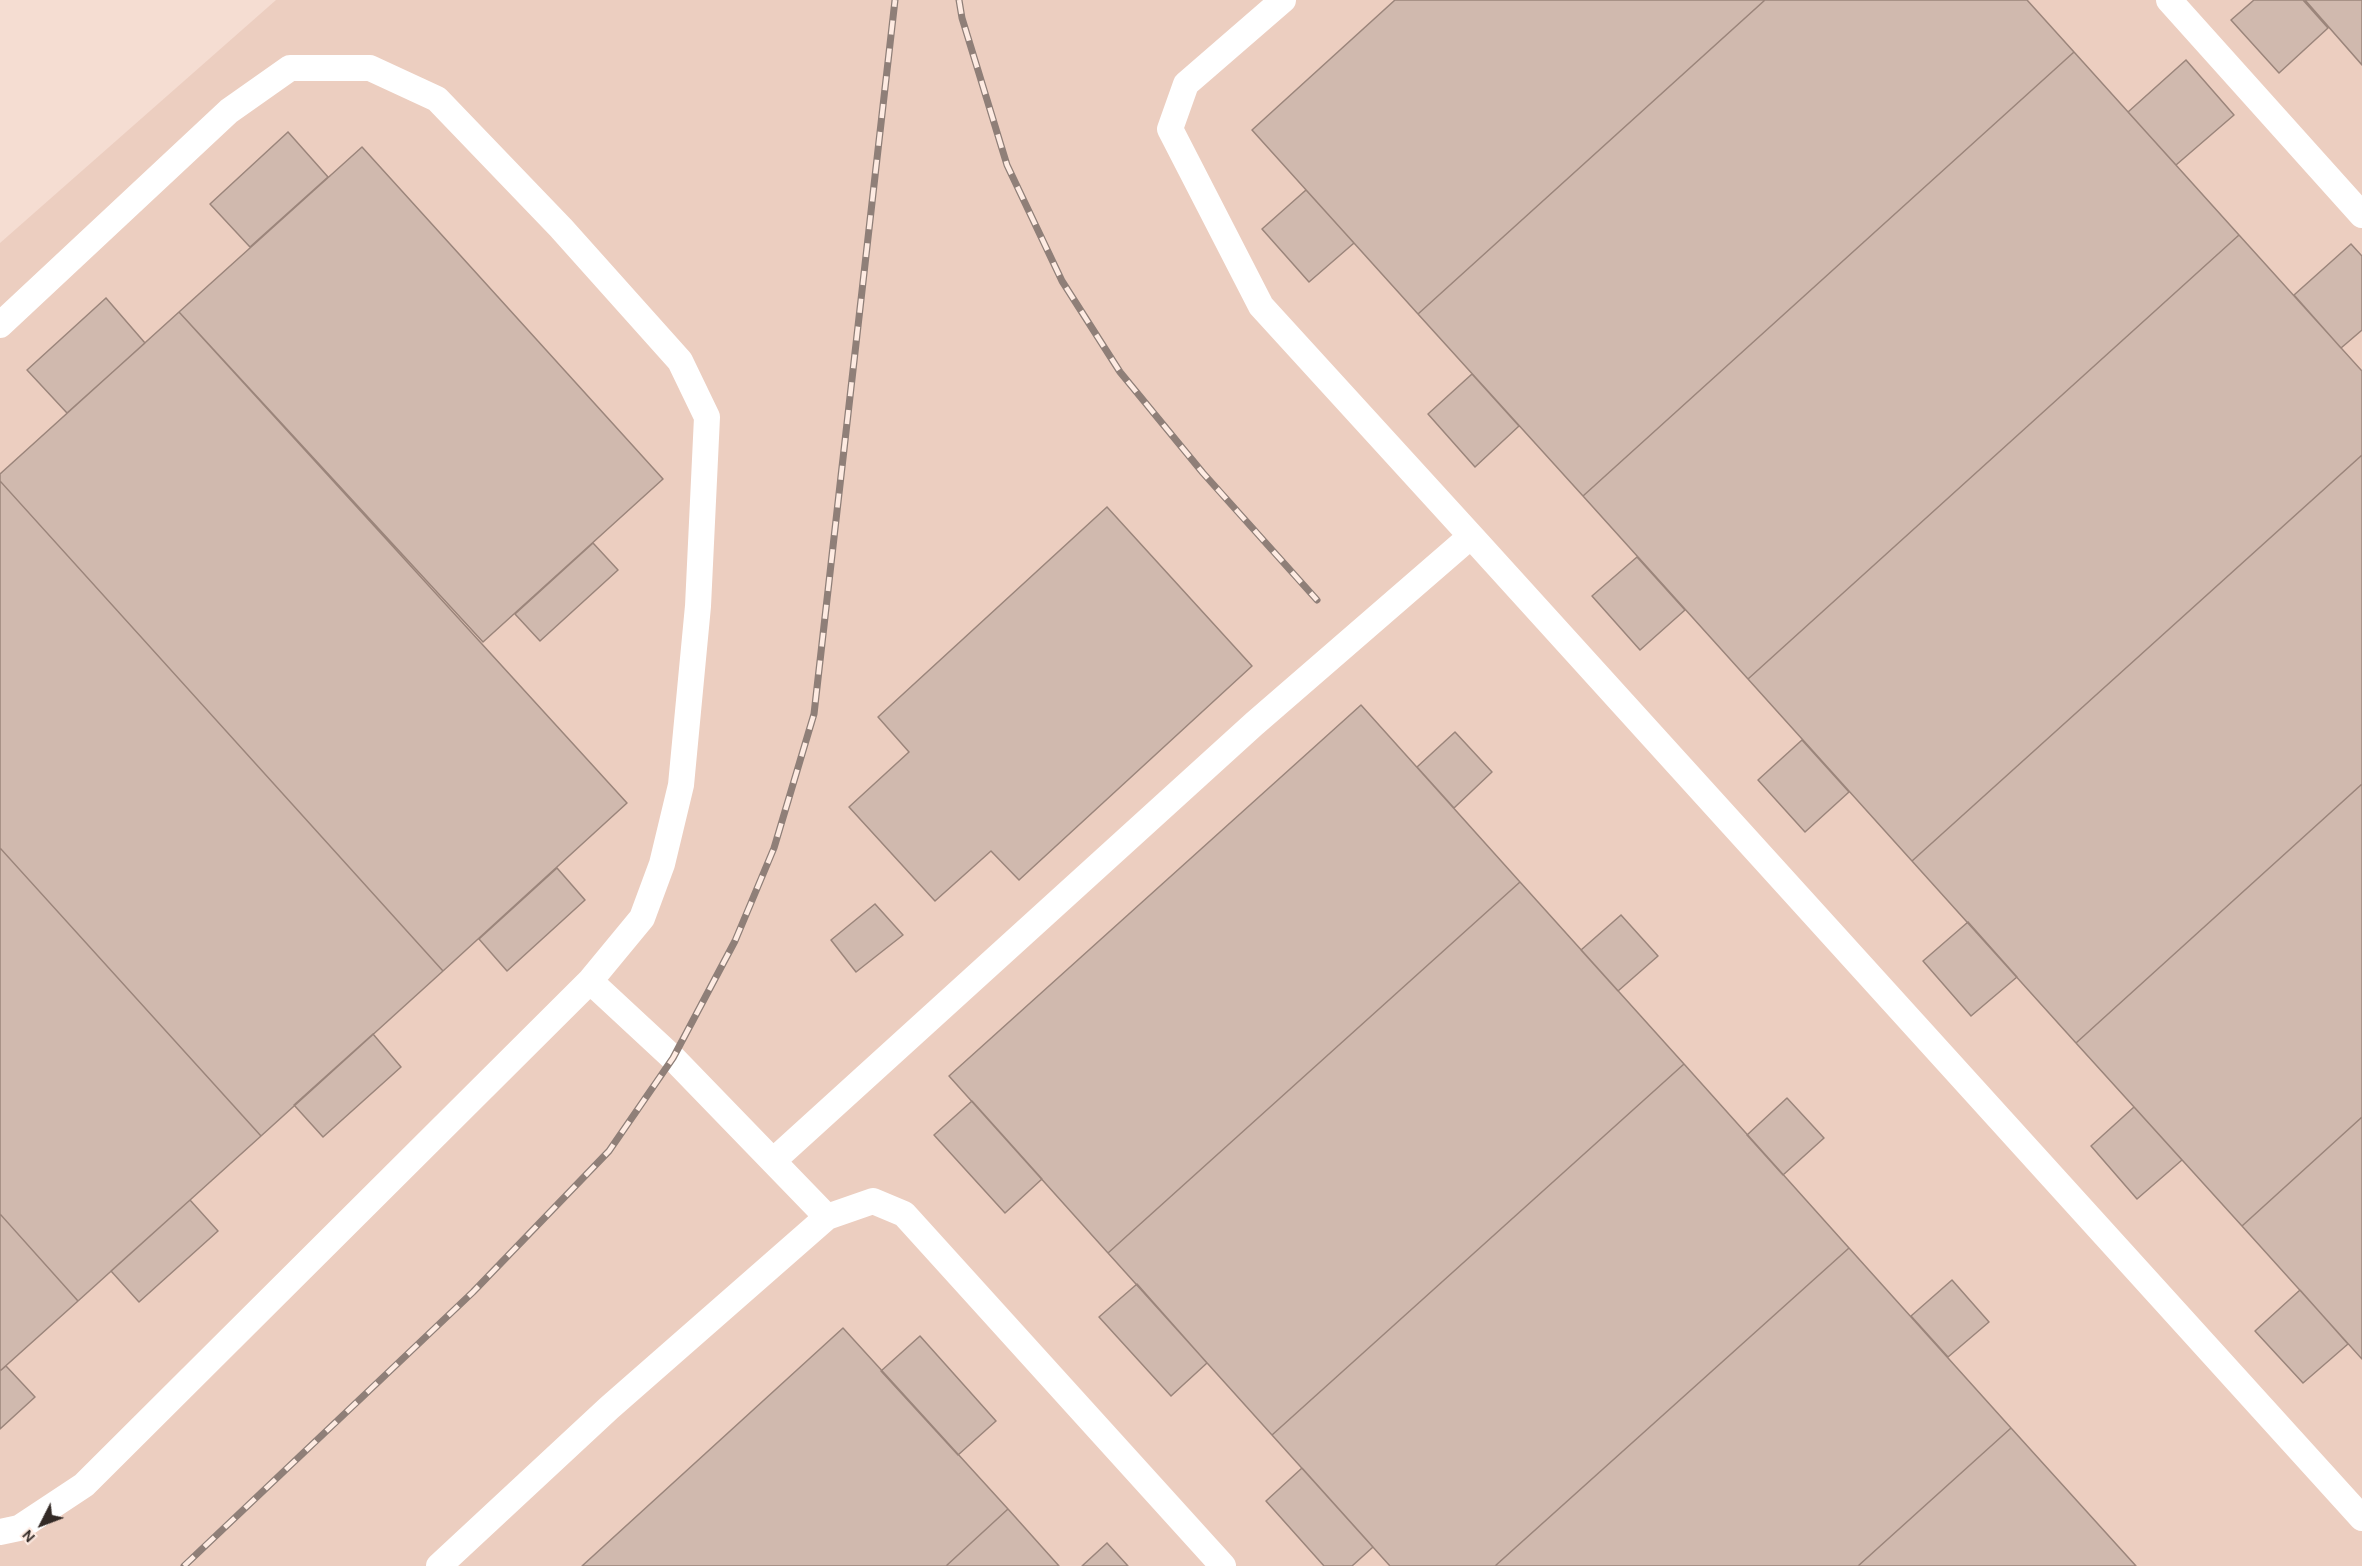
<!DOCTYPE html>
<html>
<head>
<meta charset="utf-8">
<style>
	body { margin:0 }
	#map { position:relative; width:2362px; height:1566px; overflow:hidden; background:#f5ddd2; font-family:Karla,sans-serif }
	canvas { display:block }
	.north { position:absolute; left:12px; top:1494px; width:60px; height:60px; -webkit-text-stroke:4px #feebe2; paint-order:stroke; rotate:228deg; font-size:16px; font-weight:700; line-height:24px; text-align:center; color:#332a26 }
	.north::after { content:''; display:block; margin:auto; width:21px; height:27px; background:#332a26; clip-path:polygon(50% 0,100% 100%,50% 72%,0 100%) }
</style>
</head>
<body>
<div id="map">
<canvas width="2362" height="1566"></canvas>
<div class="north">N</div>
</div>
<script>
const ctx = document.querySelector('canvas').getContext('2d');
ctx.lineJoin = 'round';
function fill(path, color) { ctx.fillStyle = color; ctx.fill(path, 'evenodd'); }
const poly = rows => new Path2D(rows.map(r => 'M' + r).join(''));
function strokePath(path, color, width, dash) { ctx.strokeStyle = color; ctx.lineWidth = width; ctx.lineCap = dash ? 'butt' : 'round'; ctx.setLineDash(dash || []); ctx.stroke(path); }
fill(poly([
	[276,0,2362,0,2362,1566,0,1566,0,243]
]), '#eccec0');
const building = poly([
	[1395,0,1765,0,1418,314,1252,130,1395,0],
	[1765,0,2027,0,2074,52,1583,496,1418,314,1765,0],
	[2254,0,2303,0,2328,28,2279,73,2231,20,2254,0],
	[2305,0,2362,0,2362,65,2305,0],
	[2074,52,2239,235,1748,679,1583,496,2074,52],
	[2186,60,2234,115,2176,165,2128,112,2186,60],
	[288,132,328,177,250,247,210,204,288,132],
	[362,147,663,479,483,642,179,312,362,147],
	[1306,190,1354,243,1309,282,1262,229,1306,190],
	[2239,235,2362,371,2362,455,1912,861,1748,679,2239,235],
	[2351,244,2362,256,2362,330,2341,348,2294,295,2351,244],
	[106,298,145,343,67,413,27,370,106,298],
	[179,312,627,803,443,971,0,481,0,474,179,312],
	[1472,374,1519,426,1475,467,1428,414,1472,374],
	[2362,455,2362,784,2076,1043,1912,861,2362,455],
	[0,481,443,971,261,1136,0,848,0,481],
	[1107,507,1252,666,1019,880,991,851,935,901,849,807,909,752,878,717,1107,507],
	[593,543,618,570,540,641,515,614,593,543],
	[1637,557,1685,610,1640,650,1592,596,1637,557],
	[1361,705,1520,882,1108,1253,949,1076,1361,705],
	[1455,732,1492,772,1454,808,1417,767,1455,732],
	[1802,740,1849,792,1805,832,1758,780,1802,740],
	[2362,784,2362,1117,2242,1226,2076,1043,2362,784],
	[0,848,261,1136,78,1301,0,1214,0,848],
	[557,868,585,900,507,971,479,939,557,868],
	[1520,882,1684,1064,1272,1435,1108,1253,1520,882],
	[875,904,903,935,856,972,831,940,875,904],
	[1621,915,1658,956,1618,991,1581,950,1621,915],
	[1968,922,2017,977,1971,1016,1923,961,1968,922],
	[373,1034,401,1067,323,1137,294,1105,373,1034],
	[1684,1064,1849,1248,1495,1566,1390,1566,1272,1435,1684,1064],
	[1787,1098,1824,1138,1783,1175,1747,1135,1787,1098],
	[972,1101,1042,1179,1005,1213,934,1135,972,1101],
	[2134,1107,2182,1160,2137,1199,2091,1146,2134,1107],
	[2362,1117,2362,1359,2242,1226,2362,1117],
	[190,1200,218,1231,139,1302,111,1271,190,1200],
	[0,1214,78,1301,0,1371,0,1214],
	[1849,1248,2011,1428,1858,1566,1495,1566,1849,1248],
	[1952,1280,1989,1322,1948,1357,1911,1316,1952,1280],
	[1137,1284,1207,1363,1171,1396,1099,1317,1137,1284],
	[2300,1290,2348,1344,2303,1383,2255,1331,2300,1290],
	[843,1328,1008,1509,946,1566,582,1566,843,1328],
	[920,1336,996,1421,958,1455,881,1371,920,1336],
	[6,1366,35,1397,0,1429,0,1371,6,1366],
	[2011,1428,2136,1566,1858,1566,2011,1428],
	[1302,1468,1373,1547,1352,1566,1324,1566,1266,1501,1302,1468],
	[1008,1509,1059,1566,946,1566,1008,1509],
	[1107,1543,1128,1566,1082,1566,1107,1543]
]);
fill(building, '#d0b9ae');
strokePath(building, '#9b857b', 1.5);
strokePath(poly([
	[2169,0,2362,215],
	[0,325,229,111,290,68,370,68,437,99,561,228,680,361,707,417,698,606,681,785,662,864,642,918,590,981,84,1485,19,1528,0,1532],
	[1471,536,2362,1518],
	[773,1161,1254,724,1471,536,1261,306,1170,129,1186,84,1283,0],
	[827,1217,873,1201,904,1214,1223,1566],
	[439,1566,609,1408,827,1217,673,1058,590,981]
]), '#fff', 26);
const rail = poly([
	[959,0,962,18,1007,165,1062,281,1120,372,1203,473,1317,600],
	[184,1566,473,1292,609,1151,673,1058,735,941,774,848,814,714,895,0]
]);
strokePath(rail, '#8f7f78', 7);
strokePath(rail, '#feebe2', 4.5, [14]);
</script>
</body>
</html>
